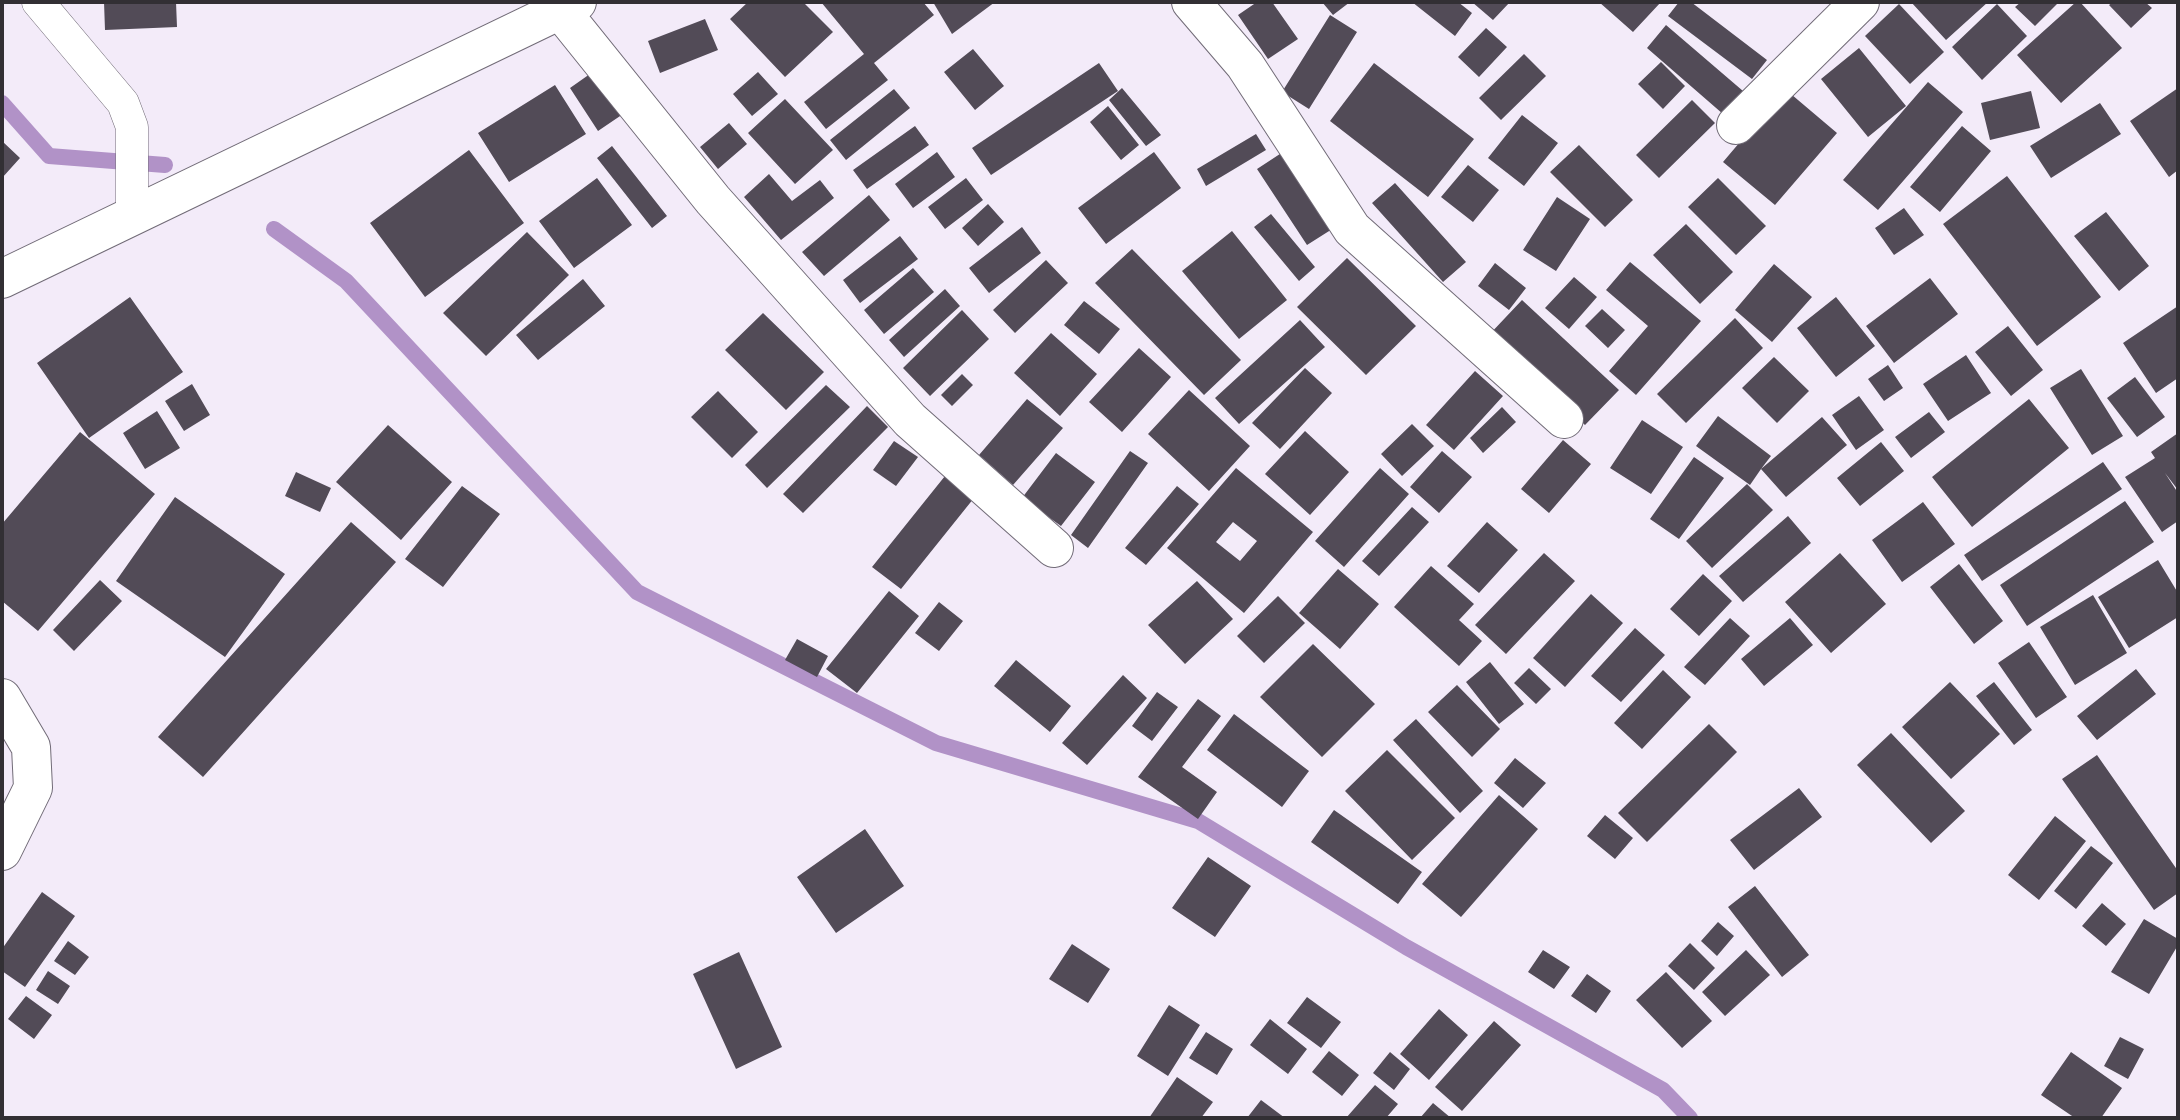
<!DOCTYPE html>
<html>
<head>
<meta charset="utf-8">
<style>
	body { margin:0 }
	#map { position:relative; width:2180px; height:1120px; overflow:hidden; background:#f3ebf9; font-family:Roboto,sans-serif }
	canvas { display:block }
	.frame { position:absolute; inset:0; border:4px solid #322f34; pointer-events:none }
</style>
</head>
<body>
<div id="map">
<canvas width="2180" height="1120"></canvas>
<div class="frame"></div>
</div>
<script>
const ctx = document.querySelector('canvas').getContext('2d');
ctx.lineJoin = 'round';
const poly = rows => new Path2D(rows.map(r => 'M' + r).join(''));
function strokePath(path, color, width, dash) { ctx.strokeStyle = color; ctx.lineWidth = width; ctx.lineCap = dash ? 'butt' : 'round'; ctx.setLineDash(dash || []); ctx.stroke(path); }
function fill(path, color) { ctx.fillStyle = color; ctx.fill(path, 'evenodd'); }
strokePath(poly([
	[2,103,49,156,165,165],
	[274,229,346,281,637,592,936,743,1198,821,1406,947,1663,1090,1690,1118]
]), '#b192c7', 16);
fill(poly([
	[104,2,176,2,177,27,105,30],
	[748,2,803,2,833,32,785,77,730,19],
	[821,2,923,2,934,15,874,63,888,80,826,129,804,102,864,54],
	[933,2,995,2,952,34],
	[1257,2,1272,2,1298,39,1268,59,1238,15],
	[1322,2,1350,2,1333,15],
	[1412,2,1458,2,1472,13,1455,36],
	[1472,2,1510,2,1493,20],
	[1599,2,1661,2,1633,32],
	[1679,2,1691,2,1767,60,1752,79,1668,16],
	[1911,2,1988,2,1946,40],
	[2021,2,2059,2,2035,26,2015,7],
	[2076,2,2080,2,2122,48,2061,103,2017,55],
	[2113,2,2145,2,2152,8,2131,28,2109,5],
	[1899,4,1944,52,1910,84,1865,36],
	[1997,4,2027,36,1982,80,1952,47],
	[1330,15,1357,32,1309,109,1282,92],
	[705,19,718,50,660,73,648,41],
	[1666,25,1743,91,1723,114,1647,48],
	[1486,28,1507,47,1479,77,1458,57],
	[1859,48,1906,106,1868,137,1821,79],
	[973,49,1004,86,975,110,944,72],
	[1524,54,1546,76,1501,120,1479,98],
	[1661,62,1685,86,1663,109,1638,84],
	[1099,63,1118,91,991,175,972,148],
	[1374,63,1474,139,1428,197,1330,121],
	[597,69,626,112,598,131,570,88],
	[758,72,778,94,752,116,733,94],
	[1928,82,1963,112,1878,210,1843,180],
	[555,85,586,134,509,182,478,133],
	[1122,88,1161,135,1146,146,1109,100],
	[2178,88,2178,170,2169,177,2130,121],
	[894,89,910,108,846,160,830,140],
	[1785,89,1837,133,1775,205,1723,162],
	[2031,91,2040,128,1990,140,1981,103],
	[785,99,833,150,795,184,748,133],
	[1692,100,1715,123,1659,178,1636,155],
	[2100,103,2121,134,2051,178,2030,146],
	[1108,106,1139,145,1121,160,1090,122],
	[1522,115,1558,143,1524,186,1488,158],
	[729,123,747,144,718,169,700,147],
	[915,126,929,145,867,189,853,170],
	[1962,126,1991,151,1940,212,1910,187],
	[1256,134,1266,150,1206,186,1197,169],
	[2,141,20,158,2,178],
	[1579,145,1633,200,1605,227,1550,172],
	[612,146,667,216,652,228,597,158],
	[469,150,524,223,425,297,370,223],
	[1286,150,1337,226,1307,245,1257,169],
	[937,152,955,177,913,208,895,184],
	[1154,152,1181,188,1106,244,1078,208],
	[1468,165,1499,190,1473,222,1441,197],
	[769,174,792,201,820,180,834,198,781,240,744,197],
	[2007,176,2101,297,2037,346,1943,224],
	[597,178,632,225,574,268,539,221],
	[966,178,983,200,945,229,928,207],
	[1718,178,1766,226,1736,255,1688,207],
	[1395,183,1466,262,1443,282,1372,203],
	[869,195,890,220,824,276,802,252],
	[1557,197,1590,219,1556,271,1523,250],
	[988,204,1004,222,978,246,962,228],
	[1904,208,1924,235,1894,255,1875,228],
	[2106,212,2149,266,2119,291,2074,236],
	[1271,214,1315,267,1299,281,1254,227],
	[1686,224,1733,272,1700,304,1653,255],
	[1022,227,1041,253,989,293,969,268],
	[1232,231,1287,300,1239,339,1182,271],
	[527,232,569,275,486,356,443,313],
	[900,236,918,259,860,303,843,280],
	[1132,249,1241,360,1204,395,1095,283],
	[1347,258,1416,326,1366,375,1297,307],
	[1046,260,1068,283,1015,333,993,310],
	[1630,262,1701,321,1636,395,1609,371,1648,326,1606,290],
	[1495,263,1526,288,1509,310,1478,286],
	[1774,264,1812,297,1772,342,1735,310],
	[913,268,934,292,884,334,864,310],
	[1574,277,1597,297,1569,329,1545,308],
	[1930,278,1958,314,1894,363,1866,326],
	[583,279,605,306,538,360,516,335],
	[945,289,960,306,904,357,889,340],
	[130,297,183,372,89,438,37,363],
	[1836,297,1875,346,1836,377,1797,328],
	[1522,300,1619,390,1585,425,1488,336],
	[1084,301,1120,329,1099,354,1064,325],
	[2178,306,2178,378,2156,393,2123,343],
	[1602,309,1625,330,1608,348,1585,326],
	[962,310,989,339,930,396,903,368],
	[763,313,824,372,786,410,725,350],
	[1735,318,1763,348,1686,423,1657,394],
	[1300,320,1325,347,1239,424,1215,398],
	[2008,326,2043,370,2011,396,1975,352],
	[1051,333,1097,374,1060,416,1014,373],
	[1139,348,1171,377,1122,432,1089,402],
	[1966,355,1991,393,1948,421,1923,384],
	[1774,357,1809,391,1777,423,1742,388],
	[1888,365,1903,388,1884,401,1868,379],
	[1305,368,1332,393,1280,449,1252,423],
	[2081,369,2123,436,2092,455,2050,388],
	[1475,371,1503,396,1454,450,1426,425],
	[962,374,973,385,952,406,941,395],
	[2135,377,2165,417,2137,437,2107,398],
	[192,384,210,415,184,431,165,401],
	[826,385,850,407,767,488,745,465],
	[1189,390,1250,446,1209,491,1148,434],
	[718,391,758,432,732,458,691,417],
	[1859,396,1884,430,1856,450,1832,415],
	[1027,399,1063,428,1013,485,979,455],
	[2029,399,2069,448,1972,527,1932,477],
	[867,406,888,427,803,513,783,494],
	[1502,407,1516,422,1483,453,1470,438],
	[157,411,180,448,145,469,123,433],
	[1929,412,1945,432,1911,458,1895,437],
	[1718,416,1771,456,1761,469,1822,417,1847,445,1786,497,1761,469,1750,485,1696,446],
	[1642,420,1683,447,1651,494,1610,468],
	[1412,424,1434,446,1402,476,1381,454],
	[388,425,452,482,401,540,336,482],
	[1305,431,1349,472,1310,515,1265,474],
	[80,432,155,494,38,631,2,601,2,524],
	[2178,433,2178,490,2165,473,2178,493,2178,521,2162,532,2125,477,2155,458,2151,452],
	[1563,440,1591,464,1549,513,1521,489],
	[894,441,918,457,896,486,873,470],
	[1881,442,1904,471,1860,506,1837,478],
	[1130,451,1148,463,1088,548,1071,535],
	[1442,451,1472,477,1439,513,1410,487],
	[1056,453,1095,482,1061,526,1022,498],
	[1694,457,1724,478,1679,539,1650,519],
	[2103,462,2122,489,1982,581,1964,555],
	[1236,468,1313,532,1244,613,1167,548],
	[1233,522,1257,541,1240,561,1216,542],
	[1380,468,1409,494,1344,567,1315,541],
	[296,472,331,488,320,512,285,496],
	[945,476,974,498,901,589,872,567],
	[1747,484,1773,510,1712,568,1686,541],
	[462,486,500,514,443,587,405,559],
	[1177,486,1199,504,1146,565,1125,548],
	[175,497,285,574,225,657,116,581],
	[2125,501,2154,542,2027,626,2000,585],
	[1923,502,1955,544,1902,582,1872,540],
	[1412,507,1429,522,1379,576,1362,561],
	[1788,516,1811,543,1743,602,1719,576],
	[351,522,396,562,203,777,158,737],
	[1487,522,1518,550,1479,593,1447,566],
	[1544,553,1575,581,1506,654,1475,625],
	[1840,553,1886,604,1831,653,1785,602],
	[2158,560,2178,593,2178,617,2129,648,2098,597],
	[1959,564,2003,621,1974,644,1930,587],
	[1431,566,1474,604,1459,620,1482,641,1459,666,1394,607],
	[1338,569,1379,604,1340,649,1299,613],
	[1703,574,1732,601,1699,636,1670,609],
	[100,580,122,601,74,651,53,630],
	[1197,581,1233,619,1185,664,1148,625],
	[889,591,919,616,857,693,826,669],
	[1591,594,1623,623,1565,687,1533,658],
	[2093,595,2127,653,2075,685,2040,627],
	[1278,596,1305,623,1264,663,1237,636],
	[939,602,963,621,939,651,915,633],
	[1730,618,1750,636,1705,685,1684,667],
	[1790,618,1813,645,1764,686,1741,659],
	[1635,628,1665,655,1621,702,1591,676],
	[797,639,828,656,817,677,785,660],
	[2029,642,2067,697,2036,718,1998,663],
	[1313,644,1375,704,1322,757,1260,697],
	[1016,660,1071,706,1050,732,994,686],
	[1490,662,1524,704,1499,724,1466,682],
	[1529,668,1551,689,1536,704,1514,683],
	[2136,669,2156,694,2097,740,2077,716],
	[1663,670,1691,697,1642,749,1614,723],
	[1123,675,1147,698,1087,765,1062,743],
	[1950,682,2000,734,1951,779,1902,727],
	[1994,682,2032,730,2014,745,1976,696],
	[1457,685,1500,729,1472,757,1428,712],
	[1157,692,1178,707,1152,741,1132,726],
	[1198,699,1221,716,1182,767,1217,792,1198,819,1138,777],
	[1234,714,1309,771,1282,807,1207,750],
	[1416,719,1483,791,1460,813,1393,740],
	[1709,724,1737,752,1647,842,1618,813],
	[1891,733,1965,811,1931,843,1857,765],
	[1387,750,1455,818,1412,860,1345,791],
	[2097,755,2178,871,2178,893,2154,910,2062,779],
	[1515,758,1546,783,1523,808,1494,783],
	[1799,788,1822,817,1754,870,1730,840],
	[1499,795,1538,829,1461,917,1422,884],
	[1334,810,1422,872,1398,904,1311,842],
	[1605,815,1633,838,1615,859,1587,836],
	[2055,816,2086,841,2039,900,2008,875],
	[865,829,904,886,836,933,797,877],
	[2091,846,2113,863,2076,909,2054,891],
	[1208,857,1251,886,1215,937,1172,908],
	[1755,886,1809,955,1782,977,1728,907],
	[42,892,75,916,25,987,2,971,2,949],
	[2102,903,2126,924,2106,946,2082,926],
	[2144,919,2178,939,2178,945,2149,994,2111,972],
	[1718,922,1734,936,1717,956,1701,941],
	[68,941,89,957,75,975,54,961],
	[1690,943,1715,968,1694,990,1668,966],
	[1072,944,1110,969,1088,1003,1049,979],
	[1543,950,1570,967,1554,989,1528,972],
	[1746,950,1770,975,1725,1016,1702,992],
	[739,952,782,1047,736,1069,693,974],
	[48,971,70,986,58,1004,36,990],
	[1666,972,1712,1021,1682,1048,1636,1000],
	[1587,974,1611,991,1596,1013,1571,996],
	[26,996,52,1015,34,1039,8,1019],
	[1307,997,1341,1022,1321,1048,1287,1023],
	[1169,1005,1200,1025,1168,1076,1137,1056],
	[1439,1009,1468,1035,1429,1080,1400,1054],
	[1270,1019,1307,1049,1288,1074,1250,1045],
	[1494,1021,1521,1045,1462,1111,1435,1087],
	[1206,1032,1233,1049,1217,1075,1189,1058],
	[2120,1037,2144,1049,2128,1079,2104,1066],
	[1329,1051,1359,1075,1342,1096,1312,1072],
	[1390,1052,1410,1069,1394,1090,1373,1073],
	[2071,1052,2122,1088,2101,1118,2075,1118,2041,1095],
	[1177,1077,1213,1102,1201,1118,1149,1118],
	[1375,1085,1398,1104,1386,1118,1346,1118],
	[1261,1100,1285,1118,1247,1118],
	[1433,1103,1451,1118,1420,1118]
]), '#524b57');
const lane = poly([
	[38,2,123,103,132,127,132,215]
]);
const street = poly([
	[1191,2,1245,65,1352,229,1564,419],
	[561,11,713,200,910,420,1054,548],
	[1736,125,1860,2],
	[2,279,577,2],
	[2,698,31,747,33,788,2,851]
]);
strokePath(lane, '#716b77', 33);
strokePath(street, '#716b77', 40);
strokePath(lane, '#fff', 32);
strokePath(street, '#fff', 38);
</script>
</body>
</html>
